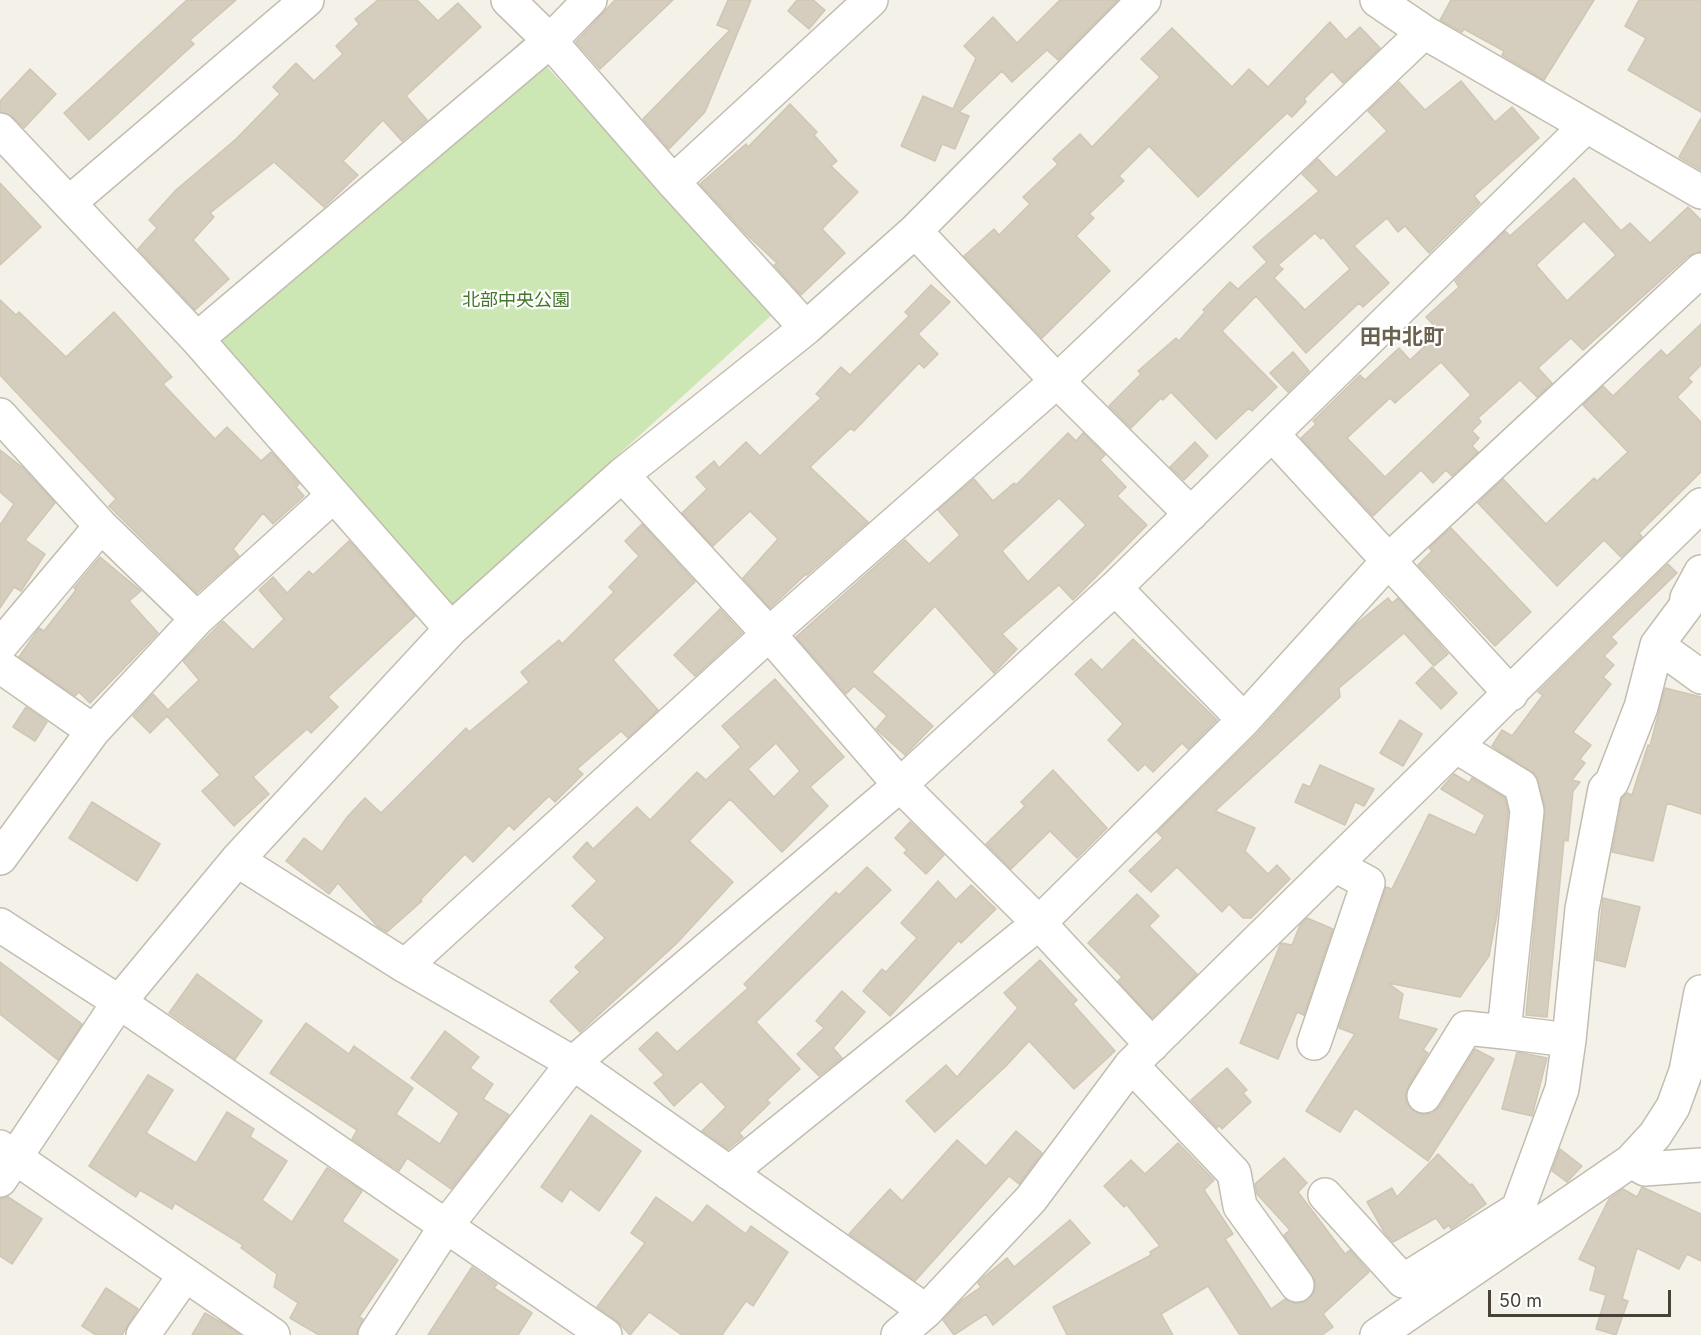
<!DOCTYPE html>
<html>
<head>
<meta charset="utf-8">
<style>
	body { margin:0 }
	#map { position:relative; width:1701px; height:1335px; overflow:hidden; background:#f4f1e9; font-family:Inter,sans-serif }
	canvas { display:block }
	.scale { position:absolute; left:1488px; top:1290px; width:183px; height:27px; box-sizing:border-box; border:3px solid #474238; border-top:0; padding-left:8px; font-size:18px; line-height:21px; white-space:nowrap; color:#474238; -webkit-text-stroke:4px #fff; paint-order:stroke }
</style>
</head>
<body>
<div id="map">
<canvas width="1701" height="1335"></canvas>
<div class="scale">50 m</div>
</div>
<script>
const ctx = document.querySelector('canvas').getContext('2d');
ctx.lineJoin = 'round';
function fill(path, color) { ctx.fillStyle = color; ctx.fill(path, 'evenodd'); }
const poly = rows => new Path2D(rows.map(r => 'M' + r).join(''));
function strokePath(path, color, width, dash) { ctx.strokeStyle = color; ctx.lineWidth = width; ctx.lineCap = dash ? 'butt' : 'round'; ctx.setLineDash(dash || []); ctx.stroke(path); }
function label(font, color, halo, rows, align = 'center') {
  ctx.font = font + ' Inter,"Noto Sans JP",sans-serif'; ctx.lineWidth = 4.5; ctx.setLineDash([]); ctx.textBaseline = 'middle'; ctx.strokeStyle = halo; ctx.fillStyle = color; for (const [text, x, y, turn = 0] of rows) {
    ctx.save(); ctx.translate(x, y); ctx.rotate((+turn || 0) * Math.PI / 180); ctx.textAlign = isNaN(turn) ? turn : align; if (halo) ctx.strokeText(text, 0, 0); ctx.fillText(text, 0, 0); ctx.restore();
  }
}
fill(poly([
	[522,40,775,312,448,610,216,341]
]), '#cce6b4');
const building = poly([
	[187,0,236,0,190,40,194,44,89,140,64,113,187,0],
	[378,0,417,0,438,21,458,3,481,27,406,96,427,120,402,141,383,120,343,161,358,175,324,207,274,162,210,213,214,217,193,240,229,279,195,310,138,249,157,228,149,220,176,190,236,139,280,94,273,87,296,63,314,81,343,54,336,46,359,24,355,19,378,0],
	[615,0,673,0,600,69,576,42,615,0],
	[728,0,751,0,705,112,669,149,643,119,730,30,717,25,728,0],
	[797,0,813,0,825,10,809,29,788,11,797,0],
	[1060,0,1118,0,1058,60,1047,50,1012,82,1002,71,959,112,969,116,955,149,942,144,935,161,901,146,923,96,953,109,976,58,964,46,993,17,1017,43,1060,0],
	[1451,0,1594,0,1544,80,1502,55,1504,51,1464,29,1462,32,1440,20,1451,0],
	[1639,0,1701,0,1701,112,1628,70,1646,38,1625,26,1639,0],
	[1330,22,1346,40,1360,27,1380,48,1343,83,1332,71,1304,99,1306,102,1292,117,1287,113,1198,197,1149,146,1119,176,1124,181,1089,214,1094,218,1076,236,1110,271,1042,338,964,256,994,229,999,235,1030,204,1023,197,1058,164,1053,159,1080,134,1092,147,1160,77,1141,59,1172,28,1232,87,1249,69,1268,87,1330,22],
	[30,69,56,94,24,128,13,117,0,112,0,101,30,69],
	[1461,81,1495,122,1512,107,1539,138,1474,196,1480,203,1429,253,1405,226,1398,232,1387,218,1354,246,1389,283,1363,307,1359,303,1306,353,1256,296,1222,331,1277,387,1252,411,1249,408,1216,439,1171,392,1163,400,1161,398,1131,428,1109,406,1141,374,1138,371,1176,338,1179,341,1205,312,1203,310,1230,282,1238,289,1267,262,1253,247,1319,191,1302,174,1318,159,1336,178,1387,131,1368,111,1399,82,1425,110,1461,81],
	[1315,233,1321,239,1323,237,1350,269,1305,310,1274,278,1283,269,1278,265,1315,233],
	[790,104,817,132,814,135,837,161,831,166,858,192,822,229,845,253,801,295,774,265,777,263,746,234,700,184,746,144,748,147,790,104],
	[1701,118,1701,170,1679,157,1701,118],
	[1574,178,1621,231,1630,223,1650,243,1688,207,1701,220,1701,252,1688,256,1583,350,1571,338,1538,368,1552,383,1537,397,1520,380,1478,418,1481,422,1472,431,1479,438,1472,446,1478,452,1452,476,1446,470,1433,483,1421,470,1373,516,1301,438,1316,424,1313,421,1360,375,1365,380,1399,348,1410,360,1440,332,1426,317,1459,287,1455,281,1505,231,1510,236,1574,178],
	[1584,221,1616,255,1567,301,1536,265,1584,221],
	[1441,362,1471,395,1385,477,1347,438,1390,398,1395,403,1441,362],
	[0,183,41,227,0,265,0,183],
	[931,285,950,302,918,334,938,354,924,368,919,363,854,431,851,428,810,467,868,522,807,575,806,574,770,608,743,578,778,539,750,511,713,546,682,513,707,489,696,477,714,461,719,468,746,442,760,456,821,398,816,394,841,367,850,375,909,316,905,312,931,285],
	[0,300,16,315,19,312,66,357,114,312,172,377,163,384,215,439,227,427,261,461,271,452,299,484,296,487,304,496,273,524,263,513,233,549,239,556,197,593,109,506,116,499,0,375,0,300],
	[1701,324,1701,365,1688,378,1692,382,1677,397,1701,422,1701,472,1639,533,1642,537,1621,557,1604,540,1557,586,1478,503,1503,479,1546,524,1594,478,1597,481,1628,452,1583,405,1603,386,1613,396,1661,350,1667,356,1701,324],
	[1293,352,1309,371,1288,392,1270,373,1293,352],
	[1068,433,1076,441,1083,433,1105,455,1100,460,1126,487,1117,496,1147,525,1073,600,1059,585,1002,634,1017,649,994,673,935,606,872,672,933,726,905,755,876,729,887,716,854,686,846,694,796,637,905,540,929,564,960,535,938,510,974,479,993,501,1014,483,1016,485,1068,433],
	[1059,498,1086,525,1028,582,1002,551,1059,498],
	[1195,442,1208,456,1184,480,1170,467,1195,442],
	[0,450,22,467,55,503,25,540,45,554,21,591,14,587,0,608,0,525,14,504,0,492,0,450],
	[642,524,695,582,613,660,658,710,628,738,621,731,577,769,583,774,555,802,549,796,514,830,509,825,473,862,465,854,420,900,422,901,387,932,378,927,338,883,329,894,286,861,304,838,322,852,348,816,365,798,381,813,466,728,469,732,529,682,521,672,559,640,562,644,614,592,609,587,639,556,625,541,642,524],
	[1451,528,1531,612,1495,646,1418,565,1432,551,1429,548,1451,528],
	[349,541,415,616,328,697,338,707,311,733,307,729,253,777,269,794,234,826,202,791,220,775,167,716,150,733,133,716,153,694,168,710,199,680,183,661,223,621,253,650,284,619,259,590,273,577,287,593,309,571,313,575,349,541],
	[100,557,141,591,129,601,158,633,90,703,79,692,75,696,19,657,39,628,44,631,76,590,74,588,100,557],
	[1668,564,1677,573,1611,637,1617,643,1604,656,1614,665,1603,677,1611,684,1573,732,1591,745,1580,759,1585,763,1572,780,1580,782,1573,791,1568,841,1564,840,1547,1017,1526,1015,1545,807,1536,775,1492,746,1502,730,1512,736,1543,695,1538,692,1541,689,1668,564],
	[1388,598,1392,603,1398,598,1448,654,1434,666,1404,633,1339,688,1340,697,1215,811,1255,828,1245,851,1268,874,1277,865,1290,879,1251,918,1243,918,1229,904,1222,912,1177,867,1151,892,1129,871,1163,838,1157,832,1258,733,1355,625,1388,598],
	[720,609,742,633,695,676,674,655,720,609],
	[1133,639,1217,720,1188,749,1182,743,1153,772,1145,764,1138,771,1108,740,1123,724,1075,674,1091,659,1102,670,1133,639],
	[1432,667,1457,693,1441,709,1416,683,1432,667],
	[775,679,844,757,810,787,828,806,782,852,730,799,689,841,733,882,677,943,580,1032,550,1001,580,972,575,967,605,938,572,906,597,881,573,857,587,842,593,849,637,807,650,820,697,772,706,780,741,747,722,726,775,679],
	[776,743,800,771,774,797,748,769,776,743],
	[1665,688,1701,697,1701,814,1667,803,1653,861,1612,852,1622,798,1627,793,1632,795,1648,745,1650,746,1665,688],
	[26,707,47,722,35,741,13,727,26,707],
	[1400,720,1422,734,1403,766,1380,753,1400,720],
	[1320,765,1374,789,1364,806,1355,802,1345,825,1295,802,1303,784,1310,787,1320,765],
	[1053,770,1107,828,1077,858,1050,831,1011,869,986,844,1025,806,1021,802,1053,770],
	[1454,774,1469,783,1472,778,1505,798,1508,812,1497,914,1489,956,1460,997,1388,983,1403,994,1398,1019,1437,1029,1423,1050,1428,1053,1408,1087,1405,1095,1407,1104,1415,1112,1423,1115,1432,1113,1440,1106,1475,1049,1494,1059,1428,1161,1355,1108,1340,1132,1306,1111,1355,1034,1339,1028,1386,887,1392,889,1429,814,1475,835,1485,815,1441,789,1454,774],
	[92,802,160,844,137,881,69,838,92,802],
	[910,822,944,855,926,874,904,853,907,850,895,838,910,822],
	[867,867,891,890,756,1022,800,1069,767,1100,770,1103,739,1133,743,1137,728,1149,702,1131,726,1107,701,1081,674,1106,654,1083,664,1075,639,1049,657,1032,677,1052,748,988,744,984,836,892,839,895,867,867],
	[938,881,956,900,971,885,996,909,961,943,959,940,890,1016,863,991,882,969,886,972,917,938,901,923,938,881],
	[1137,894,1159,916,1149,926,1197,974,1152,1018,1118,981,1122,977,1088,943,1137,894],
	[1603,898,1640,907,1625,967,1596,960,1603,898],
	[1307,918,1333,929,1304,1015,1297,1012,1278,1059,1240,1043,1281,943,1292,945,1300,925,1307,918],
	[1040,960,1077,1000,1073,1004,1115,1051,1074,1089,1029,1041,1006,1066,935,1132,906,1101,946,1065,957,1077,1018,1008,1004,993,1040,960],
	[0,962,82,1024,58,1060,0,1014,0,962],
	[197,974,262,1021,235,1059,169,1013,197,974],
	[842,991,865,1012,833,1048,842,1058,819,1076,797,1054,824,1028,816,1021,842,991],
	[306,1023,349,1054,354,1046,413,1088,396,1114,440,1144,459,1113,411,1078,445,1031,479,1057,470,1068,493,1084,483,1099,509,1115,451,1189,407,1158,399,1171,352,1139,357,1130,270,1073,306,1023],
	[1517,1052,1547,1058,1532,1116,1502,1109,1517,1052],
	[1227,1068,1247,1090,1243,1093,1251,1102,1222,1129,1219,1125,1217,1128,1191,1100,1227,1068],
	[148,1075,173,1090,146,1133,196,1163,227,1112,254,1129,250,1137,287,1161,262,1200,292,1222,327,1168,362,1191,342,1221,398,1260,359,1317,363,1319,356,1335,319,1335,290,1318,298,1303,274,1287,277,1274,241,1248,243,1245,175,1203,172,1209,140,1190,136,1197,89,1166,148,1075],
	[591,1115,641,1151,599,1211,570,1189,562,1202,541,1187,591,1115],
	[1016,1131,1042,1153,1019,1184,1009,1176,915,1281,849,1234,890,1189,902,1201,957,1140,986,1166,1016,1131],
	[1178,1143,1214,1180,1204,1190,1233,1234,1225,1239,1271,1309,1285,1299,1298,1304,1307,1300,1314,1292,1316,1283,1284,1235,1290,1230,1257,1194,1255,1184,1284,1158,1307,1183,1298,1192,1345,1254,1350,1250,1369,1272,1323,1314,1333,1327,1322,1335,1240,1335,1208,1286,1161,1314,1173,1335,1067,1335,1053,1307,1151,1255,1150,1252,1160,1246,1127,1205,1124,1207,1104,1186,1131,1160,1145,1174,1178,1143],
	[1560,1149,1582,1166,1567,1182,1552,1171,1560,1149],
	[1438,1154,1470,1185,1472,1184,1486,1204,1451,1229,1449,1225,1444,1229,1436,1218,1393,1242,1384,1232,1367,1202,1392,1188,1397,1197,1438,1154],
	[1642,1187,1701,1214,1701,1261,1687,1254,1679,1269,1637,1248,1622,1299,1628,1301,1616,1335,1596,1329,1606,1295,1590,1290,1596,1267,1579,1259,1609,1199,1623,1189,1637,1197,1642,1187],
	[8,1197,42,1219,12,1264,0,1256,0,1199,8,1197],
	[656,1197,693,1223,707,1205,746,1234,751,1226,788,1252,753,1306,746,1301,722,1335,682,1335,649,1312,630,1335,616,1320,597,1307,645,1243,631,1233,656,1197],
	[1070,1220,1090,1243,993,1325,986,1314,954,1335,943,1320,962,1300,981,1287,978,1283,985,1276,1007,1258,1014,1267,1070,1220],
	[472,1267,497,1284,494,1288,532,1313,518,1335,428,1335,472,1267],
	[106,1288,138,1309,122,1335,96,1335,82,1326,106,1288],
	[205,1313,229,1327,240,1335,192,1335,205,1313]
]);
fill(building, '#d5cebf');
strokePath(building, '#cfc6b3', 1.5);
const minor = poly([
	[508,0,550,41,673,182,806,328],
	[1377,0,1424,32,1701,192],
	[0,130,197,339,451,629],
	[673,182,871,0],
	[69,203,307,0],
	[915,231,1057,381,1191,514],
	[197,339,550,41,590,0],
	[0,415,101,526,197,619],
	[1272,434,1511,694],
	[622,475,769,634,900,785,1039,923,1152,1045],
	[1115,588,1244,720],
	[1657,645,1701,677],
	[0,646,101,526],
	[0,666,93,731],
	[0,858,93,731,197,619,333,496],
	[237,860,405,966,573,1063,926,1311],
	[0,925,119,1002,605,1335],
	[405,966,769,634,1057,381,1424,32],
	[1504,1032,1569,1040,1582,909,1605,789,1612,782,1641,707,1657,645,1686,606,1687,598,1701,572],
	[1314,1043,1368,883,1335,865],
	[1131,1065,1234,1173,1240,1206,1297,1285],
	[1424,1096,1466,1028,1504,1032,1527,811,1521,786,1457,747],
	[0,1147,273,1335],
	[1631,1161,1645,1169,1701,1165],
	[729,1173,1039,923,1244,720,1389,560,1701,270],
	[0,1180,119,1002,237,860,451,629,622,475,806,328,915,231,1144,0],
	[1325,1195,1403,1281,1518,1209],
	[1532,1227,1518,1209,1562,1089,1569,1040],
	[143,1335,185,1275],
	[375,1335,446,1226,573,1063,900,785,1115,588,1586,126],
	[898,1335,926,1311,1031,1199,1131,1065,1701,505],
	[1377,1335,1631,1161,1655,1135,1673,1107,1686,1071,1701,992]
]);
strokePath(minor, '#c2bdaf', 36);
strokePath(minor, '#fff', 33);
label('18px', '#44772d', '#fff', [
	["北部中央公園",516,301]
]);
label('bold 21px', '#6a614f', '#fff', [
	["田中北町",1402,338]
]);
</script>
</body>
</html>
